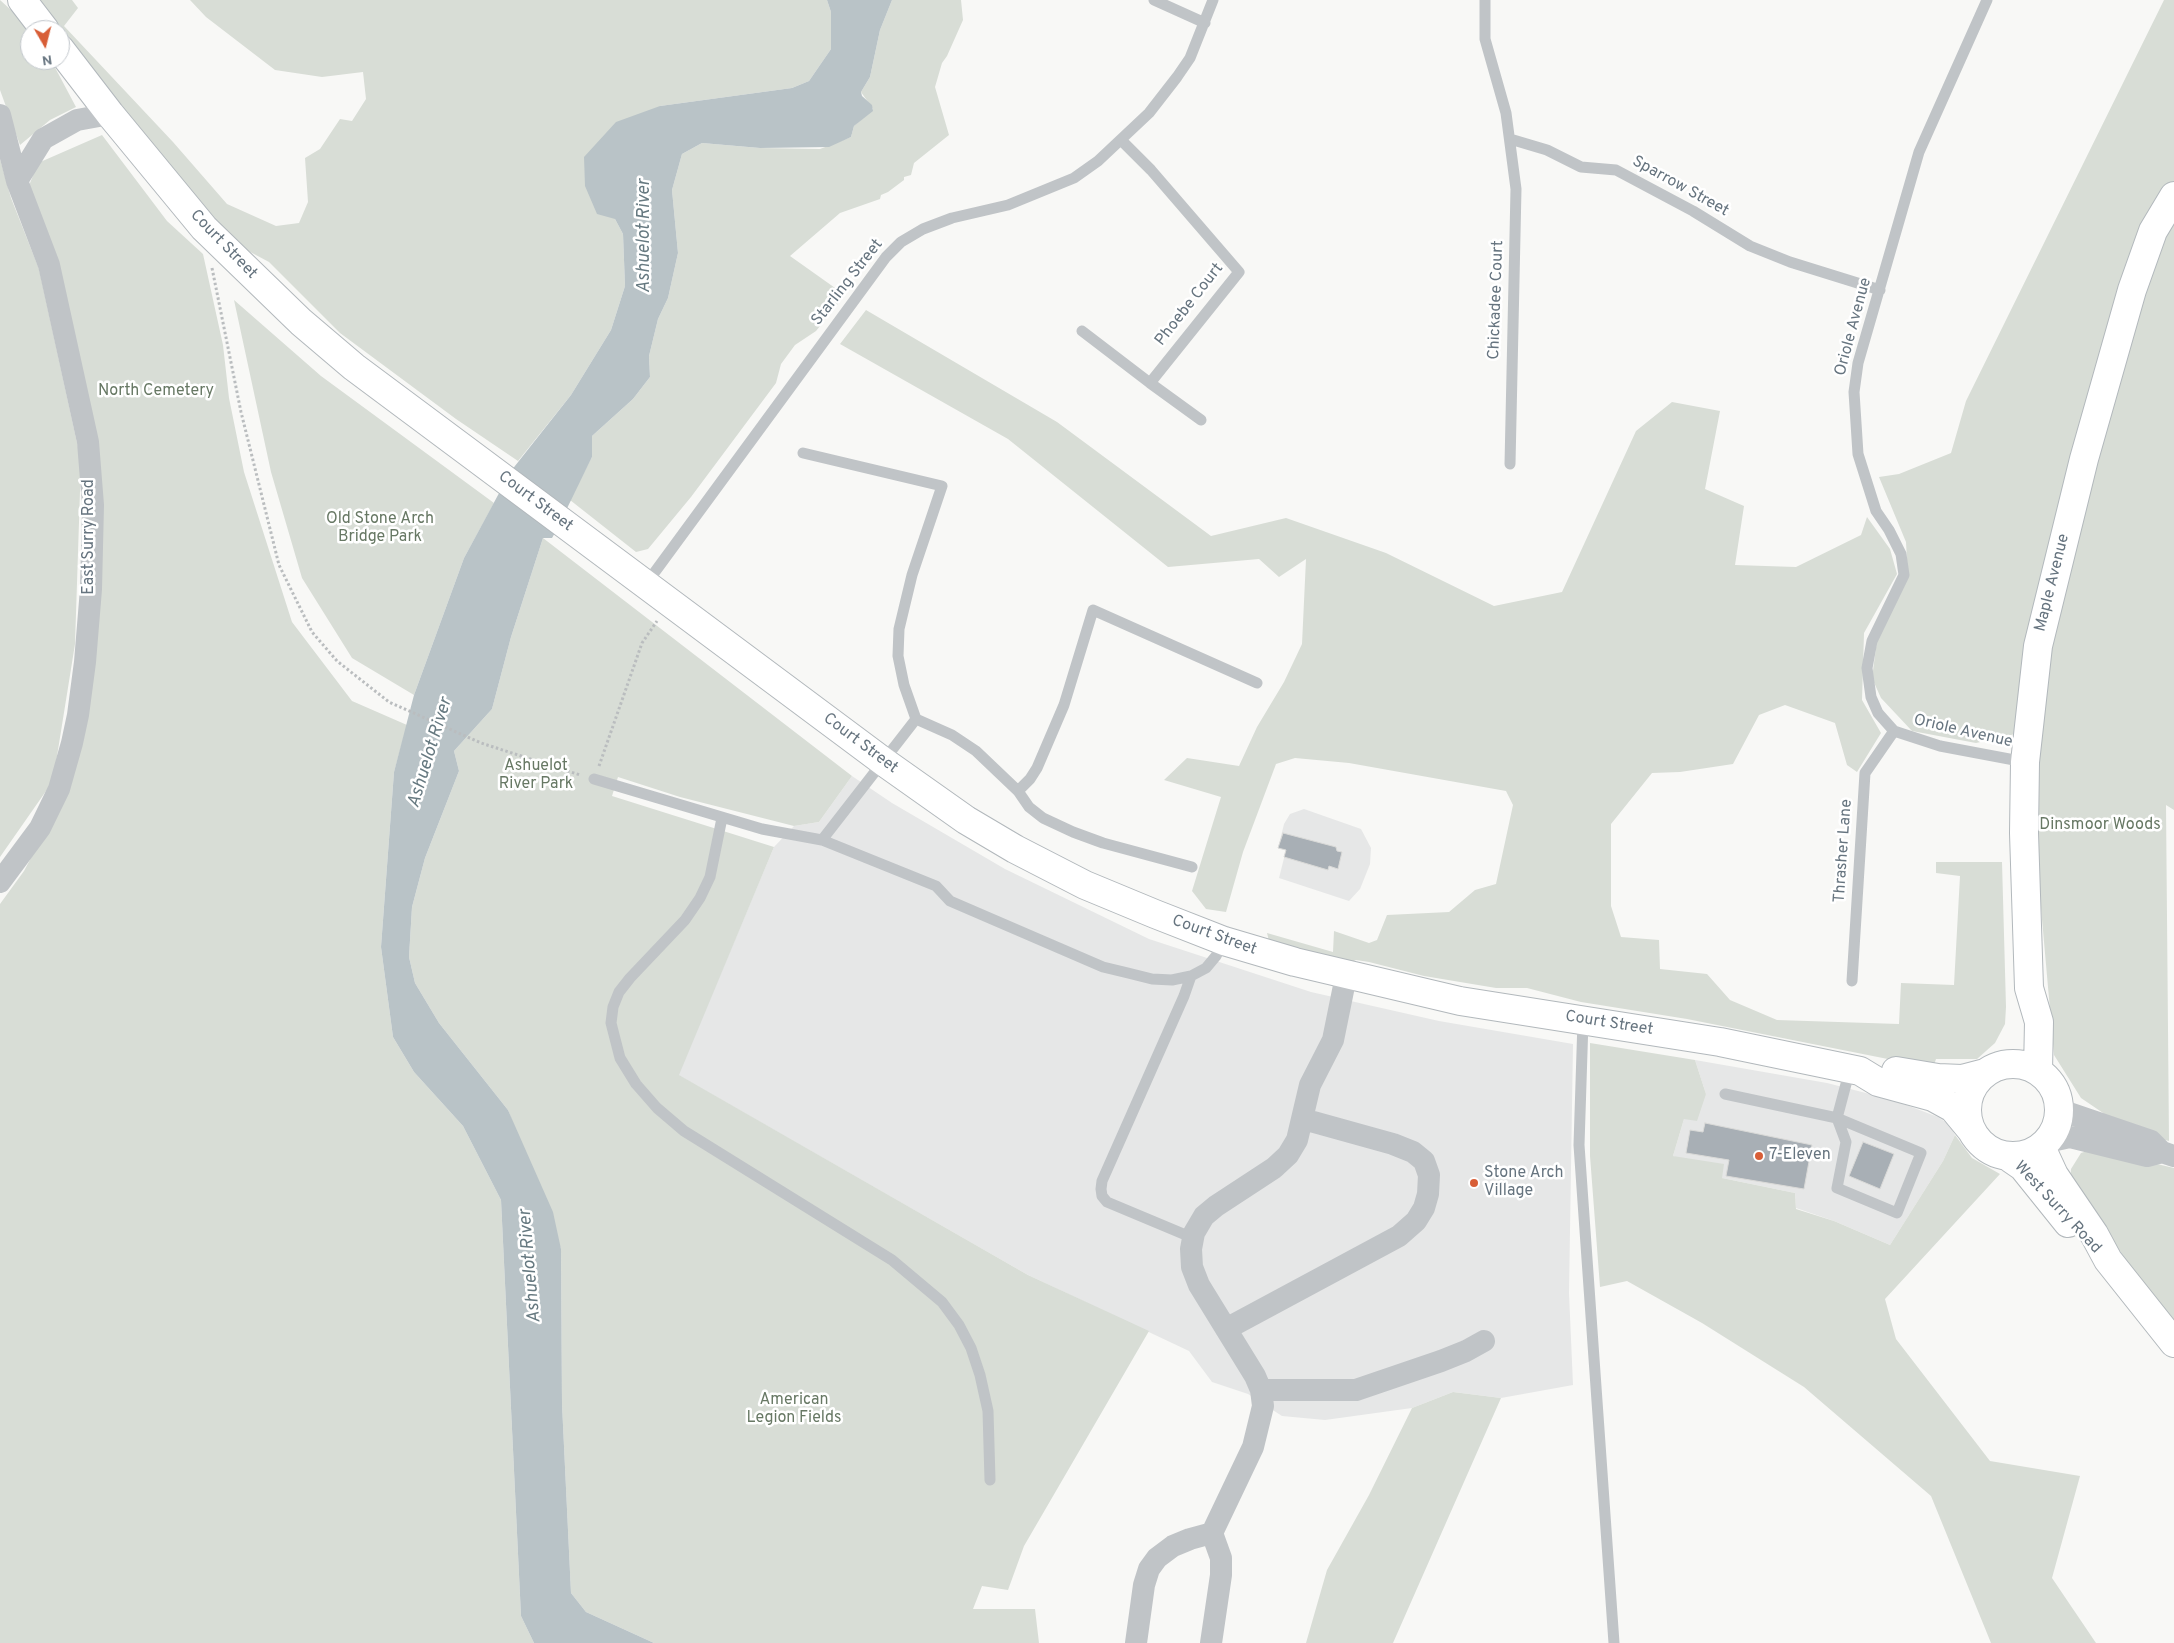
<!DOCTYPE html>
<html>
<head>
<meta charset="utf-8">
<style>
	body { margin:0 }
	#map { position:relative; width:2174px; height:1643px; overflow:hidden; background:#f8f8f6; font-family:Overpass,sans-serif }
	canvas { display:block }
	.north { position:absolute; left:20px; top:20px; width:50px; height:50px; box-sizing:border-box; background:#fff; border:1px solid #c2c7cc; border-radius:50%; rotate:172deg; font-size:14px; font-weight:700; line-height:20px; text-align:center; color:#66747f }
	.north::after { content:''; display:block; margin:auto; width:18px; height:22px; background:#d85e37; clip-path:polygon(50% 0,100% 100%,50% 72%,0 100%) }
</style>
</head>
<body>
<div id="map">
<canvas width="2174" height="1643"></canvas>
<div class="north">N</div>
</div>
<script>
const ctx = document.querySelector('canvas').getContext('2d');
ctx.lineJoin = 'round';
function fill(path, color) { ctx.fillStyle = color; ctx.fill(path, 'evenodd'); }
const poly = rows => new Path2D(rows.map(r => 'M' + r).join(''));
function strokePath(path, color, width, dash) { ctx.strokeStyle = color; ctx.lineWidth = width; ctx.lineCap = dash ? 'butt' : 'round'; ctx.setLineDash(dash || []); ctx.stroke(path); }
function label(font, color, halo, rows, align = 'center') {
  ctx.font = font + ' Overpass,sans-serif'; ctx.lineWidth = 5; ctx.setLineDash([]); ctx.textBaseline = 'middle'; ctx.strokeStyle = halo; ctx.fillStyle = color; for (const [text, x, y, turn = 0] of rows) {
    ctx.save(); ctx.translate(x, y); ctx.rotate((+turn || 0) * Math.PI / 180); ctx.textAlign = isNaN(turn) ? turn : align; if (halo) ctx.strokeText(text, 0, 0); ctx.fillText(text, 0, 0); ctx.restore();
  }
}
fill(poly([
	[852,776,892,803,1005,869,1149,939,1311,992,1439,1021,1573,1044,1569,1293,1573,1385,1501,1398,1453,1392,1412,1408,1325,1420,1282,1416,1248,1394,1212,1382,1189,1351,1028,1275,678,1075,774,847,794,826,819,822],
	[1304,809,1361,829,1371,848,1370,864,1360,889,1349,901,1279,878,1286,850,1278,848,1284,824,1290,814],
	[1695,1060,1827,1083,1893,1100,1938,1117,1950,1125,1955,1135,1943,1161,1890,1245,1834,1221,1796,1208,1795,1193,1722,1178,1673,1156,1684,1119,1706,1094]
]), '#e6e7e7');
fill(poly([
	[0,0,33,30,30,30,30,60,51,60,76,107,50,120,20,145,0,90],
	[36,0,72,0,78,8,64,26,173,142,227,204,276,226,299,223,308,202,305,158,320,149,340,119,352,121,366,99,363,72,322,77,275,70,206,17,190,0,827,0,831,12,831,49,809,81,792,88,660,106,615,219,623,234,625,286,611,330,571,395,518,461,456,419,340,333,269,262,239,246,111,100],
	[892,0,961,0,963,20,947,56,942,63,935,87,949,135,914,163,911,175,904,177,904,180,888,192,881,195,880,199,840,213,790,256,845,295,816,331,795,345,781,364,776,383,691,497,648,549,636,552,570,500,592,457,592,436,633,399,650,377,649,356,658,319,668,298,678,253,672,190,682,154,702,143,760,148,820,149,851,137,854,126,873,109,861,92,870,77,880,30],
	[2164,0,2174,0,2174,810,2166,805,2169,1141,2128,1130,2081,1098,2054,1055,2032,806,2037,729,1976,743,1912,731,1881,698,1872,678,1877,640,1908,578,1906,542,1879,477,1899,474,1951,453,1966,401],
	[102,135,167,221,203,254,223,345,229,398,244,472,292,622,352,701,407,725,394,772,381,947,393,1037,414,1072,463,1126,501,1200,521,1616,534,1643,0,1643,0,904,24,871,67,790,100,478,28,188,38,163],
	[0,159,11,198,39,269,81,461,75,644,53,781,0,857],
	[234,300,321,376,494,503,464,558,414,695,352,658,302,578,271,472],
	[866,310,1057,422,1211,536,1286,518,1386,553,1494,606,1562,592,1636,431,1672,402,1720,411,1705,489,1744,506,1735,565,1796,567,1861,535,1867,517,1890,549,1897,574,1864,633,1862,700,1881,733,1857,772,1847,765,1835,723,1785,705,1759,715,1733,764,1680,772,1652,773,1611,824,1611,906,1621,937,1659,940,1660,969,1707,974,1730,1000,1777,1020,1899,1024,1901,983,1954,985,1960,876,1936,873,1936,862,2002,862,2006,1007,2005,1024,1995,1043,1977,1059,1936,1059,1933,1068,1687,1019,1581,1002,1527,988,1496,988,1424,976,1369,962,1356,960,1349,963,1269,941,1267,933,1333,952,1334,931,1369,943,1377,940,1387,915,1449,912,1475,890,1496,884,1513,805,1506,791,1349,763,1295,758,1276,764,1243,852,1226,912,1206,909,1192,891,1221,797,1164,780,1187,758,1239,766,1257,727,1284,682,1302,644,1306,559,1279,577,1259,559,1168,567,1008,439,840,344],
	[543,538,852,776,819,822,794,826,680,797,618,777,612,796,774,847,679,1075,1028,1275,1149,1331,1024,1546,1008,1590,982,1586,973,1609,1035,1609,1039,1643,654,1643,586,1612,571,1593,562,1404,561,1249,508,1110,439,1023,415,983,409,957,412,907,425,858,459,771,454,751,492,709,511,637],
	[1590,1043,1695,1060,1706,1094,1697,1121,1684,1119,1673,1156,1724,1164,1722,1178,1795,1193,1796,1209,1834,1221,1890,1245,1943,1161,1955,1135,1972,1158,2000,1174,1885,1299,1896,1339,1990,1461,2080,1476,2052,1578,2096,1643,1991,1643,1931,1496,1804,1387,1702,1323,1627,1281,1600,1287,1590,1156],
	[2093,1149,2174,1168,2174,1326,2070,1182,2071,1169,2081,1153],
	[1453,1392,1501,1398,1393,1643,1306,1643,1327,1570,1369,1495,1412,1408]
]), '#d8ddd6');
fill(poly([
	[827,0,892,0,880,30,870,77,861,92,862,96,872,105,873,111,854,126,851,137,829,147,760,148,702,143,682,154,672,190,678,253,668,298,658,319,649,356,650,377,633,399,592,436,592,457,556,531,552,538,543,538,511,637,492,709,454,751,459,771,425,858,412,907,409,957,415,983,439,1023,508,1110,553,1212,561,1249,562,1404,571,1593,586,1612,654,1643,534,1643,521,1616,501,1200,463,1126,414,1072,393,1037,381,947,394,772,414,695,464,558,511,471,571,395,611,330,625,286,623,234,615,219,597,214,585,186,584,157,616,122,660,106,792,88,809,81,831,49,831,12]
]), '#b9c3c7');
const building = poly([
	[1283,833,1336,847,1337,851,1342,852,1338,869,1329,866,1328,870,1284,857,1286,850,1278,848,1283,833],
	[1705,1123,1812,1145,1804,1189,1726,1176,1729,1160,1686,1153,1690,1130,1703,1132,1705,1123],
	[1863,1142,1894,1154,1880,1189,1849,1176,1863,1142]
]);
fill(building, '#a8afb5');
strokePath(building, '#dadad8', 1);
const secondary = poly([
	[22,0,45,30],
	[60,49,110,114,204,228,301,322,354,367,884,762,966,820,1015,849,1085,885,1155,914,1224,941,1295,962,1460,1001,1720,1042,1860,1071,1878,1082,1933,1097,1953,1108,1972,1131],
	'1967 1110a46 46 0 1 1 92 0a46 46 0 1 1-92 0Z',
	[1896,1071,1938,1078,1962,1079,1985,1073],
	[2038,1071,2039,1022,2029,988,2024,833,2025,762,2038,646,2084,459,2132,290,2153,231,2174,196],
	[2041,1147,2054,1175,2094,1234,2108,1260,2174,1343],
	[2007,1156,2023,1167,2068,1223]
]);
strokePath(secondary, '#b2b8bc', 30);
strokePath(poly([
	[212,268,241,412,279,565,312,632,337,661,389,702,481,743,580,775],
	[599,766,642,643,657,621]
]), '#babdbf', 3, [2.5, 2.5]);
strokePath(poly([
	[1154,0,1205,23],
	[1485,0,1485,39,1506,113,1516,189,1510,464],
	[1987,0,1919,152,1858,363,1854,392,1858,454,1876,511,1889,530,1901,554,1904,575,1872,641,1867,668,1871,697,1878,713,1894,731,1940,746,2025,762],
	[1510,139,1547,150,1581,167,1616,170,1693,211,1750,246,1790,262,1880,290],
	[1082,331,1150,383,1239,272,1151,170,1121,140],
	[1150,383,1201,420],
	[803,453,942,486,912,575,899,629,898,656,904,685,916,719,952,735,976,751,1018,791,1030,779,1037,768,1064,705,1093,610,1257,683],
	[646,584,886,257,901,242,923,229,952,218,1008,205,1074,178,1098,161,1149,113,1177,77,1190,58,1213,0],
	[594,779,762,829,822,840,936,886,950,901,1103,967,1128,973,1152,979,1172,980,1191,976,1206,968,1216,956,1224,941],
	[1018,791,1029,807,1043,818,1073,832,1103,843,1192,867],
	[722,818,710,877,700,898,685,920,630,978,619,992,613,1007,611,1023,620,1058,636,1084,657,1108,684,1131,892,1260,942,1302,959,1325,971,1348,980,1375,988,1411,990,1480],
	[822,840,916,719],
	[1191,976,1184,996,1102,1181,1101,1189,1102,1196,1107,1202,1193,1238],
	[1852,981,1865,773,1894,731],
	[1583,1021,1579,1145,1614,1643],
	[1725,1094,1837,1118,1850,1069],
	[1837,1118,1921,1153,1897,1213,1837,1188,1846,1142,1837,1118]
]), '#c0c4c7', 11);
strokePath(poly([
	[0,115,17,181,49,265,88,442,93,505,91,589,85,662,78,715,72,743,59,789,40,828,0,882],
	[17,181,43,139,77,120,110,114],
	[2060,1110,2151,1141,2162,1152,2174,1156],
	[2047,1142,2070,1137,2147,1156,2162,1152],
	[1226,1329,1399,1236,1416,1221,1424,1208,1428,1194,1429,1175,1424,1161,1413,1152,1393,1144,1303,1119],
	[1261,1390,1356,1390,1441,1361,1466,1351,1484,1341],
	[1136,1643,1144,1585,1149,1569,1157,1558,1173,1546,1190,1539,1212,1533],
	[1211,1643,1221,1575,1221,1558,1212,1533,1253,1447,1263,1406,1261,1390,1255,1376,1199,1285,1192,1267,1191,1249,1194,1233,1204,1216,1216,1206,1274,1168,1288,1155,1297,1140,1310,1085,1333,1040,1346,976]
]), '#c0c4c7', 22);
strokePath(secondary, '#fff', 28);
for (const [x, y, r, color] of [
	[1759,1156,5,"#d85e37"],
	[1474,1183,5,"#d85e37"]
]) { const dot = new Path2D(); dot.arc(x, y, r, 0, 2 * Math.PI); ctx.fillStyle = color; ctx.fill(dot); strokePath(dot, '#fff', 2); }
label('16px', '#66747f', '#fff', [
	["Sparrow Street",1680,187,29],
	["Court Street",223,245,46],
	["Starling Street",848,283,-52],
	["Chickadee Court",1497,300,-88],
	["Phoebe Court",1190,305,-52],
	["Oriole Avenue",1854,327,-75],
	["Court Street",535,502,37],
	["East Surry Road",90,537,-90],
	["Maple Avenue",2053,583,-76],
	["Oriole Avenue",1963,732,13],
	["Court Street",860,744,37],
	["Thrasher Lane",1844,851,-86],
	["Court Street",1214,936,20],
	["Court Street",1609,1024,9],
	["West Surry Road",2057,1208,47]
]);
label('16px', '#677864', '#fff', [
	["North Cemetery",156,392],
	["Old Stone Arch",380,520],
	["Bridge Park",380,538],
	["Ashuelot",536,767],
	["River Park",536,785],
	["Dinsmoor Woods",2100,826],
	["American",794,1401],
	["Legion Fields",794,1419]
]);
label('16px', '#66747f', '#fff', [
	["7-Eleven",1769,1156],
	["Stone Arch",1484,1174],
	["Village",1484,1192]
], 'left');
label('italic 18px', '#667980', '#fff', [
	["Ashuelot River",645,236,-90],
	["Ashuelot River",431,753,-73],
	["Ashuelot River",531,1266,-95]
]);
</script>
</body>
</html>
